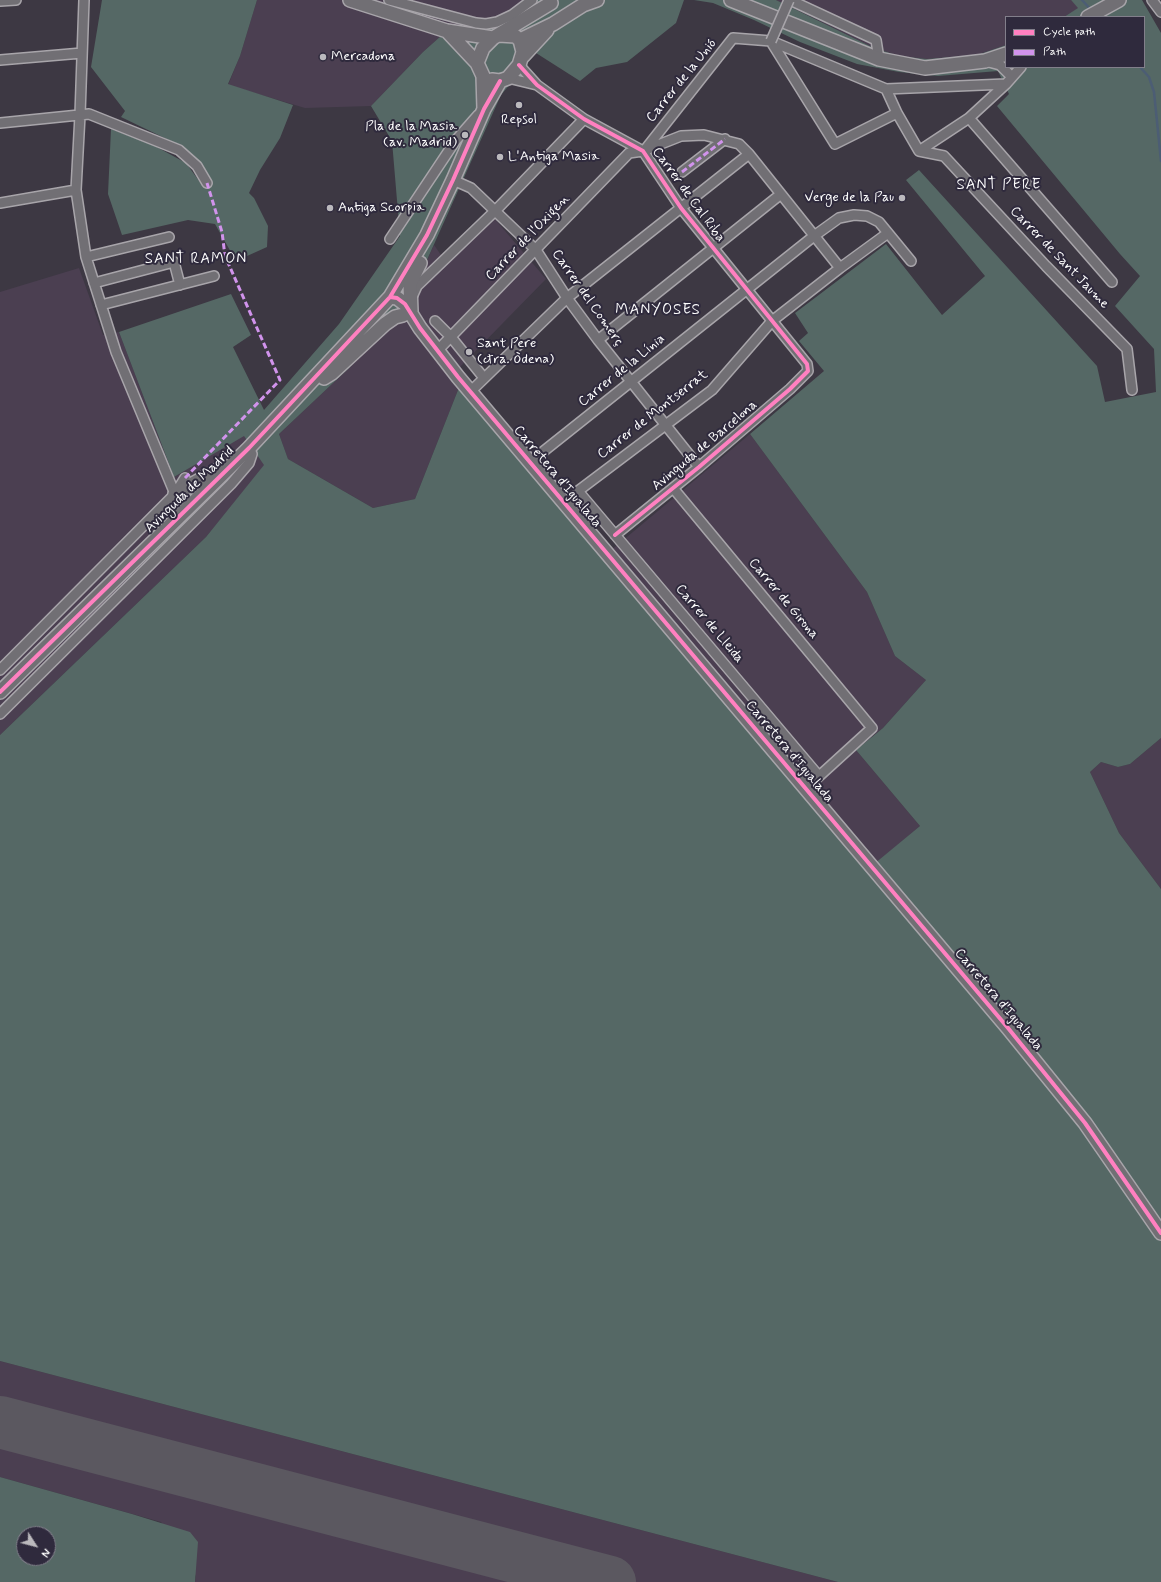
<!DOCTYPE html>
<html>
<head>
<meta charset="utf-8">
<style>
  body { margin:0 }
  #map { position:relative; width:1161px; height:1582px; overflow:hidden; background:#3d3843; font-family:Mynerve,sans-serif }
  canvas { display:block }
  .legend { position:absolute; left:1005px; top:16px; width:140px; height:52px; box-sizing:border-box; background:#2f2a3d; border:1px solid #827f8b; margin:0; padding:5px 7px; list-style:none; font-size:12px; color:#fff }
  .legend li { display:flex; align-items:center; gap:8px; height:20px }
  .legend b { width:20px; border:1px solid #827f8b }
  .north { position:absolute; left:16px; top:1526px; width:40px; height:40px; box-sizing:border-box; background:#2f2a3d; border:1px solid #827f8b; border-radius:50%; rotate:126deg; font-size:11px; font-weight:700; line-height:16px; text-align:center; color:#fff }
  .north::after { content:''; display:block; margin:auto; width:14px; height:18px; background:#bbb9bd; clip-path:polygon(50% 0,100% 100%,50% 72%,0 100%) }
</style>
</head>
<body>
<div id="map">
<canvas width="1161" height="1582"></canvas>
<ul class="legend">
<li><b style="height:5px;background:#ff80c0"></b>Cycle path</li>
<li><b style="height:5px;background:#d193ec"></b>Path</li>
</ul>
<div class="north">N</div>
</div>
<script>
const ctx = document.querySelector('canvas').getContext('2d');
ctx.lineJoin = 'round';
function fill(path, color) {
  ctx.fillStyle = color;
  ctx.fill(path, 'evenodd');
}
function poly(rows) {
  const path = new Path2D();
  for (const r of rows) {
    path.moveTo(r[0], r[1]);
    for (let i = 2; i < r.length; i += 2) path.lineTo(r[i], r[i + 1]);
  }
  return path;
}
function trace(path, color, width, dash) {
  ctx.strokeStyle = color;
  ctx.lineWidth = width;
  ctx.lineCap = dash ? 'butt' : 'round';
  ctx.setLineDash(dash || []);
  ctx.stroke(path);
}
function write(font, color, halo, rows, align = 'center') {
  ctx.font = font + ' Mynerve,sans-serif';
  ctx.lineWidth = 4;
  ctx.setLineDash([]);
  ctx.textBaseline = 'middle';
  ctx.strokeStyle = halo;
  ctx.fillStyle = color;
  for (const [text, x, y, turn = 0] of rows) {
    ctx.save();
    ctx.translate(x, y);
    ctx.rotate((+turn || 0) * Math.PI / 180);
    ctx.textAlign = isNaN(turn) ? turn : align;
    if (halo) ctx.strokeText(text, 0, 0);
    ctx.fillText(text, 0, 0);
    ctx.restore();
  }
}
fill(poly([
  [257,0,536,0,492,28,442,35,423,52,371,106,305,108,228,85,240,56],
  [776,0,1071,0,1079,8,1064,17,1006,17,1006,45,977,55,927,59,898,56,870,46],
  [494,218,546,279,458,369,460,385,415,499,373,508,288,459,279,434,349,368,418,280,434,245,446,262],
  [79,268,103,335,119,332,174,477,244,435,265,465,206,537,0,735,0,292],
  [750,434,867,592,895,656,926,680,883,728,856,750,920,826,868,870,603,557],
  [1161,738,1161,889,1119,833,1090,772,1101,762,1118,767,1130,764],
  [0,1361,838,1582,195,1582,196,1576,161,1522,0,1477]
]), '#4b3f51');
fill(poly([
  [102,0,257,0,240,56,228,84,293,105,280,138,260,170,249,193,254,198,268,226,267,247,236,261,215,224,188,220,122,235,108,194,111,129,153,145,186,163,202,185,212,183,199,163,177,144,121,117,125,111,91,67],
  [536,0,684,0,676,23,627,62,596,68,580,81,536,53,501,95,418,280,393,318,349,368,279,434,288,459,373,508,415,499,460,385,868,869,920,826,856,750,883,728,926,680,895,656,867,592,750,434,824,371,799,341,808,333,795,313,886,244,942,315,985,276,906,180,919,170,1097,366,1105,402,1156,392,1154,349,1115,306,1140,276,1120,254,997,106,1009,94,998,71,938,76,899,72,857,64,800,42,754,20,713,3,694,0,776,0,870,46,898,56,927,59,977,55,1006,45,1006,67,1144,67,1144,17,1064,17,1078,8,1071,0,1142,0,1161,33,1161,738,1130,764,1118,767,1101,762,1090,772,1119,833,1161,889,1161,1582,838,1582,0,1361,0,735,206,537,264,465,244,436,174,477,119,332,231,294,251,335,233,347,264,410,339,324,400,236,392,141,371,106,423,52,442,35,492,28],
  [0,1477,132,1514,190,1532,198,1542,195,1582,0,1582],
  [24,1534,48,1534,48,1558,24,1558]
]), '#556865');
trace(poly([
  [1082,0,1092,11],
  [1140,67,1149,77,1154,92,1161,161]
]), '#4c5d74', 2.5);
trace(poly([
  [0,1422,610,1582]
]), '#5b5860', 52);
const street = poly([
  [84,0,80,115,76,190,86,257,116,352,175,494],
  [389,0,476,23,486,24,497,22,512,15,532,0],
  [790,0,876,40,879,59],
  [1152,0,1161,12],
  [0,1,16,0],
  [772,43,835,144,897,113],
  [0,60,82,53],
  [985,61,1000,65,1012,77],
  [519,65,537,85,584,119,643,151,681,208,807,364,808,371,790,389,699,467,615,535],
  [508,78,537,85],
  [886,89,897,113,919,151],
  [969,118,1112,282],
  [0,123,89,114,179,150,197,166,207,183],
  [644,151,733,38,771,41,886,89,1006,84],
  [919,151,944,156,1046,266,1127,349,1132,390],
  [919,151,969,118,1006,84,1021,67],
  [682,172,725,139],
  [453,180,471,188,536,250,567,298,598,340,699,467],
  [0,203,76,190],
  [390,239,456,140,478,115],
  [86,257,169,237],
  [94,283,174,262,180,285],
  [412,297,417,286,496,210,584,119],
  [101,305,214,276],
  [435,321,451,337,484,378],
  [598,340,781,194],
  [437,351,629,153,643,151,681,136,704,135,739,144,749,154,840,268],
  [470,392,567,298,749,154],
  [530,462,814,236,839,218,854,215,867,216,879,222,911,261],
  [673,488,872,728,805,789],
  [0,670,175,494,185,478],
  [0,714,231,484,249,463,252,454,249,448],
  [818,775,578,491,712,390,772,321,840,268,888,233]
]);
const secondary = poly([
  [350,0,447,31,493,38],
  [731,0,879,59,925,68,985,61,1006,54],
  [1088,17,1119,0],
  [447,31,477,63],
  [520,40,553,24,583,5,597,0],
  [523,56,547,30],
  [492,80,500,81,508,78,519,65,523,52,520,40,515,36,499,35],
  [484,109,483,76,477,63,483,48,493,38,551,3],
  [390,297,397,298,405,304,420,328,458,377,1008,1028,1085,1123,1161,1233],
  [411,311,410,284,420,263],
  [324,378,332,373,385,324,395,317,403,315],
  [175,494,223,467],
  [0,692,249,448,390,297,427,235,453,180,484,109,500,81]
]);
trace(street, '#a8a5aa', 12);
trace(secondary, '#a8a5aa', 16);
trace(street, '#716f74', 9);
trace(secondary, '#716f74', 13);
const streetBridge = poly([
  [771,41,789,0]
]);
trace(streetBridge, '#a8a5aa', 12, []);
trace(streetBridge, '#716f74', 9);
trace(poly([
  [682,172,725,139],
  [185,478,280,380,225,256,222,232,207,183]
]), '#d193ec', 3, [6, 3]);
trace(poly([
  [519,65,537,85,584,119,643,151,681,208,807,364,808,371,790,389,699,467,615,535],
  [390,297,397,298,405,304,420,328,458,377,1008,1028,1085,1123,1161,1233],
  [0,692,249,448,390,297,427,235,453,180,484,109,500,81]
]), '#ff80c0', 4);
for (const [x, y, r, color] of [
  [323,57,4,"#bbb9bd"],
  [519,105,4,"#bbb9bd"],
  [465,135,4,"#bbb9bd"],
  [500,157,4,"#bbb9bd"],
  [902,198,4,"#bbb9bd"],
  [330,208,4,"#bbb9bd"],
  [469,352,4,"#bbb9bd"]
]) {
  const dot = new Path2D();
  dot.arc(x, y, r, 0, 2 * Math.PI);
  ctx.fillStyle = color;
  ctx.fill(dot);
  trace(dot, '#2f2a3d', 1.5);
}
write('14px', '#fff', '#2f2a3d', [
  ["Mercadona",331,57],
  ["Repsol",519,120,"center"],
  ["Pla de la Masia",457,127,"right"],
  ["(av. Madrid)",457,143,"right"],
  ["L'Antiga Masia",508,157],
  ["Verge de la Pau",894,198,"right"],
  ["Antiga Scorpia",338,208],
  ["Sant Pere",477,344],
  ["(ctra. Òdena)",477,360]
], 'left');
write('14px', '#fff', '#2f2a3d', [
  ["Carrer de la Unió",682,81,-51],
  ["Carrer de Cal Riba",688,195,54],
  ["Carrer de l'Oxigen",528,238,-46],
  ["Carrer de Sant Jaume",1059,258,46],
  ["Carrer del Comerç",587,298,55],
  ["Carrer de la Línia",622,371,-39],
  ["Carrer de Montserrat",653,415,-38],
  ["Avinguda de Barcelona",705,446,-40],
  ["Carretera d'Igualada",557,477,50],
  ["Avinguda de Madrid",190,490,-44],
  ["Carrer de Girona",783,599,50],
  ["Carrer de Lleida",709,624,50],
  ["Carretera d'Igualada",789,752,50],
  ["Carretera d'Igualada",998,1000,50]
]);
ctx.letterSpacing = '1px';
write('15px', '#fff', '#2f2a3d', [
  ["SANT PERE",999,186],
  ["SANT RAMON",196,260],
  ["MANYOSES",658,311]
]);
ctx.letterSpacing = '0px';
</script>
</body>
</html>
